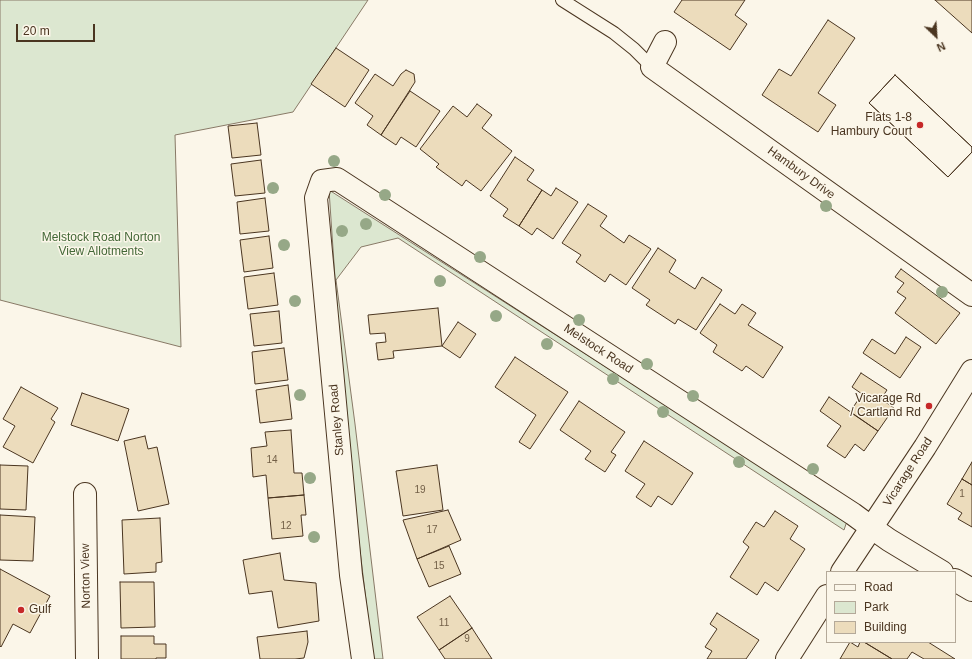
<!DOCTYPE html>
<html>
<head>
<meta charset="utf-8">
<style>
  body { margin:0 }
  #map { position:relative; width:972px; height:659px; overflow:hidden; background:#fbf6e9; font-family:Arial,sans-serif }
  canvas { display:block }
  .legend { position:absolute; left:826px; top:571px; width:130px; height:72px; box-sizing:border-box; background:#fbf6e9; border:1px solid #b4a999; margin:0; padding:5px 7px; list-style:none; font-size:12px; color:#4a3520 }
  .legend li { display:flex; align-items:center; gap:8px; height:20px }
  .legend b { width:20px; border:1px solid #b4a999 }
  .north { position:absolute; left:916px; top:16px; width:40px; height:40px; -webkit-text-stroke:3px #fbf6e9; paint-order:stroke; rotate:155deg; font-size:11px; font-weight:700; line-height:16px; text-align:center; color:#4a3520 }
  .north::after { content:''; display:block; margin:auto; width:14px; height:18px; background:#4a3520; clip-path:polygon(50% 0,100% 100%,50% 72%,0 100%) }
  .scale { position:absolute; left:16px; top:24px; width:79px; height:18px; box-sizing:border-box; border:2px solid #4a3520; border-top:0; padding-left:5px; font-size:12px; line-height:14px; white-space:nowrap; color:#4a3520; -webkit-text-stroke:3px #fbf6e9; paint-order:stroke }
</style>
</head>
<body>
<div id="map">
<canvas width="972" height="659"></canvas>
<ul class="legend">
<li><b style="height:5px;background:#fbf6e9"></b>Road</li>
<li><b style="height:11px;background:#dce7d0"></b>Park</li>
<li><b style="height:11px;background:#ecdcbc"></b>Building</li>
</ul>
<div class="north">N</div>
<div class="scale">20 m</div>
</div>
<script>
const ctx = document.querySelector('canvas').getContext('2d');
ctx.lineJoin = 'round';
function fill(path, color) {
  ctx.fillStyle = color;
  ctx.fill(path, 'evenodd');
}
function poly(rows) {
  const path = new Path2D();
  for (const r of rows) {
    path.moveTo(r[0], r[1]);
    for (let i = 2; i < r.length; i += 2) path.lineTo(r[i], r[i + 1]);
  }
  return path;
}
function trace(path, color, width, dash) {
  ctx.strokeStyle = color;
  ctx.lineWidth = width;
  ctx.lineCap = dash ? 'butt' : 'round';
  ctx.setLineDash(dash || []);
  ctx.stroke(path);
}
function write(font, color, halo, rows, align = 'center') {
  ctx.font = font + ' Arial,sans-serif';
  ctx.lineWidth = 3;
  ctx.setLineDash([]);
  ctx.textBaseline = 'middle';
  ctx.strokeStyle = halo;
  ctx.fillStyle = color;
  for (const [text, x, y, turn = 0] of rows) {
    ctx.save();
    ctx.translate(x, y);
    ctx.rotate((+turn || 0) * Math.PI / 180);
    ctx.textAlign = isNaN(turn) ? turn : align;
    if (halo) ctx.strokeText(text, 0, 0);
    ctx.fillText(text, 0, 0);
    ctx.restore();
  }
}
const green = poly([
  [0,0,368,0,293,112,175,135,181,347,0,300,0,0],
  [329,190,847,521,844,530,398,238,361,247,336,280,355,424,383,659,373,659,345,425,329,190]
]);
fill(green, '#dce7d0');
trace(green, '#887966', 1);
const building = poly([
  [682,0,745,0,735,15,747,24,730,50,674,12,682,0],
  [935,0,972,0,972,33,935,0],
  [828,20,855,38,818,93,836,105,818,132,762,95,779,69,791,76,828,20],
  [336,48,369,70,345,107,311,84,336,48],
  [406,70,414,74,415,82,381,135,367,125,373,116,355,103,375,74,393,86,401,74,406,70],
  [895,75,972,147,972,152,948,177,869,103,895,75],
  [895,75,972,147,972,152,948,177,869,103,895,75],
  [410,91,440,111,416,147,401,137,396,145,381,135,410,91],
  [477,104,492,115,482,128,512,151,481,191,466,180,462,186,436,167,439,164,420,149,453,106,467,117,477,104],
  [257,123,261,155,232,158,228,126,257,123],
  [515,157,534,170,527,180,542,190,519,226,503,216,508,209,490,196,515,157],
  [261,160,265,193,235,196,231,164,261,160],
  [556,188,578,202,553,239,537,228,532,235,519,226,542,190,551,196,556,188],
  [265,198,269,231,240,234,237,202,265,198],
  [588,204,607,216,600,226,624,243,629,235,651,249,626,285,610,274,605,282,576,262,581,255,562,243,588,204],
  [269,236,273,268,244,272,240,240,269,236],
  [658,248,676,260,669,272,695,289,702,277,722,290,696,330,678,319,675,324,646,305,650,300,632,288,658,248],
  [901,269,960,313,936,344,895,313,906,298,897,292,904,283,895,277,901,269],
  [274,273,278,305,248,309,244,277,274,273],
  [720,304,735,314,742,304,756,313,748,325,783,347,763,378,746,366,742,371,713,352,717,345,700,333,720,304],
  [438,308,442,346,393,351,394,358,378,360,376,343,386,342,385,333,370,334,368,315,438,308],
  [279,311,282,343,254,346,250,314,279,311],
  [458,322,476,334,460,358,442,346,458,322],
  [906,337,921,347,900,378,863,353,872,339,895,354,906,337],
  [284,348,288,380,255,384,252,352,284,348],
  [515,357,568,392,530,449,519,442,536,415,495,387,515,357],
  [861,373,887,390,881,399,894,408,878,431,850,412,862,394,852,387,861,373],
  [288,385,292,419,260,423,256,390,288,385],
  [21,387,58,408,51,419,55,422,33,463,3,447,15,426,3,419,21,387],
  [82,393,129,409,118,441,71,425,82,393],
  [829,397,878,431,864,451,855,444,845,458,827,446,841,426,820,411,829,397],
  [579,401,625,432,611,452,616,455,605,472,585,459,591,451,560,430,579,401],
  [291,430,294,473,302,473,304,495,268,498,266,475,253,477,251,448,267,446,265,432,291,430],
  [145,436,148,449,157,447,169,504,138,511,124,441,145,436],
  [644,441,693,473,672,505,658,496,651,507,636,497,645,484,625,471,644,441],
  [972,462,972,485,962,479,972,462],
  [0,465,28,466,26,510,0,509,0,465],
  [437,465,443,510,403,516,396,471,437,465],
  [962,479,972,485,972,527,958,519,962,513,947,504,962,479],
  [304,495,306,515,301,515,303,536,272,539,268,498,304,495],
  [448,510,461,540,417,559,403,520,448,510],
  [775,511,798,526,790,539,805,549,778,591,765,582,757,595,730,577,749,547,743,542,756,522,764,527,775,511],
  [0,515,35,517,33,561,0,560,0,515],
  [160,518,162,562,156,563,156,572,124,574,122,520,160,518],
  [449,546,461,574,429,587,417,559,449,546],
  [280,553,284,580,316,583,319,621,278,628,272,591,249,594,243,560,280,553],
  [0,569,50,596,30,633,13,624,1,647,0,646,0,569],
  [120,582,154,582,155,627,121,628,120,582],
  [450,596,472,628,439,650,417,617,450,596],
  [717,613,759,640,746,659,707,659,712,651,705,647,717,629,710,624,717,613],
  [472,628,492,659,445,659,439,650,472,628],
  [307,631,308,642,304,658,295,659,260,659,257,637,307,631],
  [121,636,154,636,154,644,166,644,166,658,156,658,156,659,121,659,121,636],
  [850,642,858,647,860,642,864,642,892,659,840,659,850,642],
  [864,642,928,642,955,659,924,659,912,652,907,659,892,659,864,642]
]);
fill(building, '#ecdcbc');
trace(building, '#4a3520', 1);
const service = poly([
  [562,0,614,33,634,49,652,67]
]);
const minor = poly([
  [665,42,652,67,972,295],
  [85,494,87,659],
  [363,659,351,575,316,198,322,181,337,179,853,514,872,528]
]);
const tertiary = poly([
  [872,528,889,540,942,572],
  [955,580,972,590]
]);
const primary = poly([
  [842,572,925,447,972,371],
  [787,659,827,596]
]);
trace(service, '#4a3520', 14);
trace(minor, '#4a3520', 24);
trace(tertiary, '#4a3520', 24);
trace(primary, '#4a3520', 24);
trace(service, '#fbf6e9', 12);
trace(minor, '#fbf6e9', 22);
trace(tertiary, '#fbf6e9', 22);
trace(primary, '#fbf6e9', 22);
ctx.fillStyle = '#96a887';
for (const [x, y] of [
  [334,161],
  [273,188],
  [385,195],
  [826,206],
  [366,224],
  [342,231],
  [284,245],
  [480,257],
  [440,281],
  [942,292],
  [295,301],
  [496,316],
  [579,320],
  [547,344],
  [647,364],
  [613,379],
  [300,395],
  [693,396],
  [663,412],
  [739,462],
  [813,469],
  [310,478],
  [314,537]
]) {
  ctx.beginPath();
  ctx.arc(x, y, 6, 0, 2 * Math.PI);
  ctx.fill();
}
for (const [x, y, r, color] of [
  [920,125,4,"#c62828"],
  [929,406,4,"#c62828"],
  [21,610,4,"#c62828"]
]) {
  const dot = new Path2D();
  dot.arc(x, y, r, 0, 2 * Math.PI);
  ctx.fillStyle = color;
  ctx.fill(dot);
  trace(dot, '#fbf6e9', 1.5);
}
write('10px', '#725f47', null, [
  ["14",272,460],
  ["19",420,490],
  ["1",962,494],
  ["12",286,526],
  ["17",432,530],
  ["15",439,566],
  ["11",444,623],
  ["9",467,639]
]);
write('12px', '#4a3520', '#fbf6e9', [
  ["Flats 1-8",912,118],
  ["Hambury Court",912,132],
  ["Vicarage Rd",921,399],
  ["/ Cartland Rd",921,413],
  ["Gulf",29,610,"left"]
], 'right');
write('12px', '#4a3520', '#fbf6e9', [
  ["Hambury Drive",801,173,36],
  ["Melstock Road",598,349,33],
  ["Stanley Road",337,420,-95],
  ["Vicarage Road",908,472,-57],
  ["Norton View",86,576,-91]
]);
write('12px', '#436837', '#fbf6e9', [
  ["Melstock Road Norton",101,238],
  ["View Allotments",101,252]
]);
</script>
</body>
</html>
